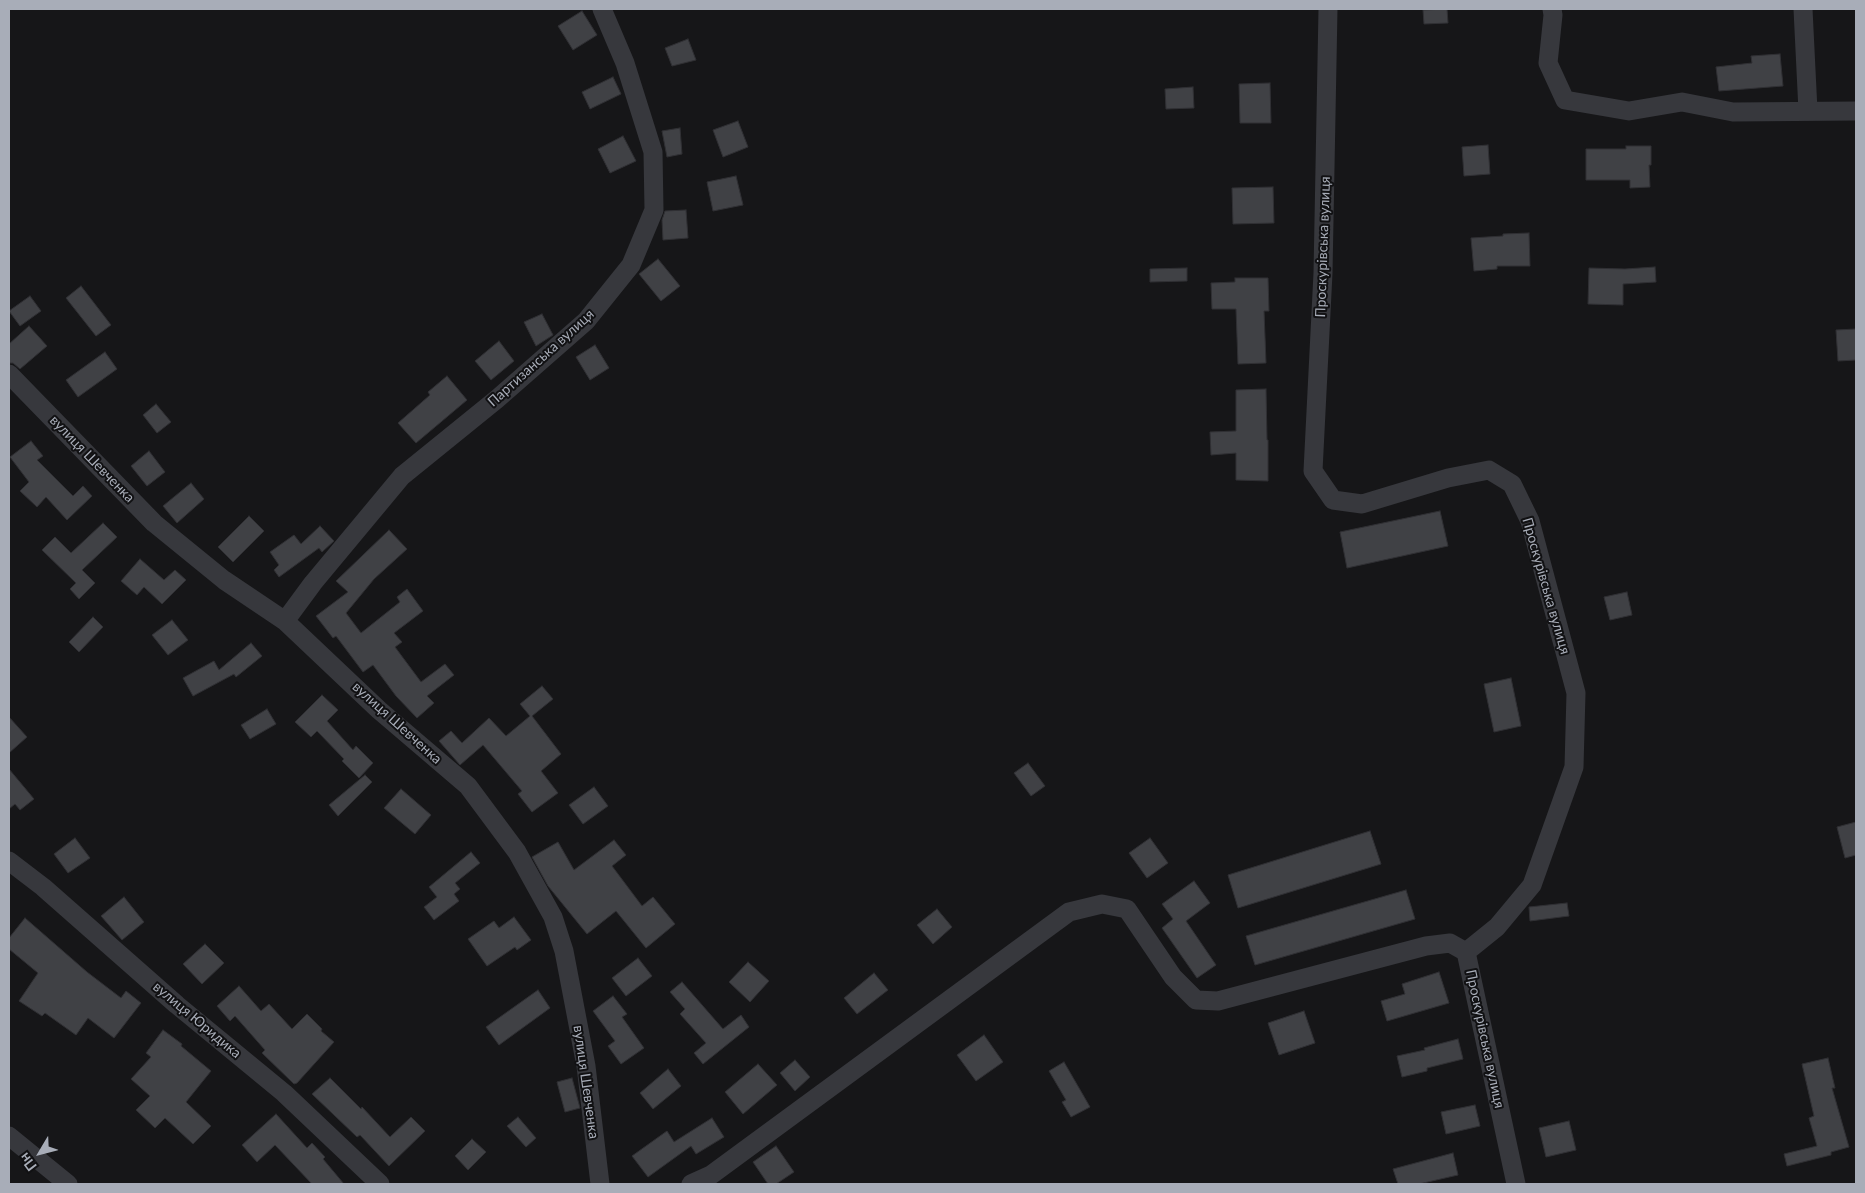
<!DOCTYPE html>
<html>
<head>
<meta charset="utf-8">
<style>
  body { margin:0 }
  #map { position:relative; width:1865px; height:1193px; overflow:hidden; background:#161618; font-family:Lato,sans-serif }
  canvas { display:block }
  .frame { position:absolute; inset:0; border:10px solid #a8adb8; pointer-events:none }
  .north { position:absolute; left:15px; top:1128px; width:50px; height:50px; -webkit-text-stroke:4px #111113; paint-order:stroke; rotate:233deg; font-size:14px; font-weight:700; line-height:20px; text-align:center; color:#a8adb8 }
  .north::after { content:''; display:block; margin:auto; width:18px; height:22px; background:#a8adb8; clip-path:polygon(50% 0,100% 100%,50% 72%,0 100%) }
</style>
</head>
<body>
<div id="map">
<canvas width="1865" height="1193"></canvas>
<div class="frame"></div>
<div class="north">Пн</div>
</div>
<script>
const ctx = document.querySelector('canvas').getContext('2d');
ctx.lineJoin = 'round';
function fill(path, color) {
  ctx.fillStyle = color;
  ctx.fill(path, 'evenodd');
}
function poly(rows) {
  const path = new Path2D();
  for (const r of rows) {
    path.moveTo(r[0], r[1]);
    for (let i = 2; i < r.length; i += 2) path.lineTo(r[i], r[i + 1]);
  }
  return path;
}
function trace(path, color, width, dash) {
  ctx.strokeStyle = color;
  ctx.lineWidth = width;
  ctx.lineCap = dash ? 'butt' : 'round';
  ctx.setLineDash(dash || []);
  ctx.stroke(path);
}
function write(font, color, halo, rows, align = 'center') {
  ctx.font = font + ' Lato,sans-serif';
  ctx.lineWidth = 4;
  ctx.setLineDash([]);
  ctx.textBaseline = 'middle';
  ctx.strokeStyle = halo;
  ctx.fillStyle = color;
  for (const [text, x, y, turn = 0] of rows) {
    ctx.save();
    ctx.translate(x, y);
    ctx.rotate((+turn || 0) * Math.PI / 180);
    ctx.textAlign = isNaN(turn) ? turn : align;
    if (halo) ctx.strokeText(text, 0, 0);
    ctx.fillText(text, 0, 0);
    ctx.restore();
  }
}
const building = poly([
  [1447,9,1448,23,1424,24,1423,10,1447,9],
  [582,11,597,35,573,50,558,26,582,11],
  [688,39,696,60,672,66,665,48,688,39],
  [1780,54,1783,86,1719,91,1716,67,1752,63,1751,56,1780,54],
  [613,77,621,94,590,109,582,92,613,77],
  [1270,83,1271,123,1240,123,1239,84,1270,83],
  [1193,87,1194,108,1166,109,1165,89,1193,87],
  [738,121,748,147,723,157,713,130,738,121],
  [680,128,682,154,667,157,662,131,680,128],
  [623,136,636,161,610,173,598,149,623,136],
  [1488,145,1490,174,1464,176,1462,147,1488,145],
  [1626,146,1651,146,1651,165,1649,165,1650,187,1630,188,1630,180,1586,180,1586,149,1626,149,1626,146],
  [736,176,743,205,713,211,707,182,736,176],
  [1273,187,1274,223,1233,224,1232,188,1273,187],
  [686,210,688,238,663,240,662,220,665,211,686,210],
  [1529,233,1530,266,1497,266,1497,269,1474,271,1471,238,1503,236,1503,234,1529,233],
  [658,259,680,286,661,301,639,274,658,259],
  [1655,267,1656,282,1623,284,1623,305,1588,304,1589,268,1625,269,1655,267],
  [1187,268,1187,281,1150,282,1150,269,1187,268],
  [1235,278,1268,278,1269,311,1264,311,1266,363,1238,364,1236,309,1212,309,1211,283,1235,282,1235,278],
  [81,286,111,325,96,336,66,298,81,286],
  [30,296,41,311,20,326,9,311,30,296],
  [542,314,553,335,536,346,524,322,542,314],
  [29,326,47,346,20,369,13,363,9,363,9,344,29,326],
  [1856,329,1856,360,1838,361,1836,330,1856,329],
  [499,341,514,361,491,380,475,361,499,341],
  [595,345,609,368,590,380,576,357,595,345],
  [105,352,117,369,78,397,66,380,105,352],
  [447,376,467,400,416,443,398,423,430,395,428,392,447,376],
  [1266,389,1267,440,1268,440,1268,481,1236,480,1236,453,1211,455,1210,432,1236,431,1236,390,1266,389],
  [156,404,171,422,157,433,143,415,156,404],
  [31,441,43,456,37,460,73,496,83,486,92,496,67,520,46,497,37,507,20,491,29,482,10,457,31,441],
  [149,451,165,472,147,486,131,466,149,451],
  [191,483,204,499,177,523,163,506,191,483],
  [1440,511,1448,546,1347,568,1340,532,1440,511],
  [249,516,264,531,233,562,218,547,249,516],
  [103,523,117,537,82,570,95,583,79,599,70,589,76,583,42,550,55,537,71,553,103,523],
  [320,526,334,541,322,552,319,548,279,577,274,570,279,565,270,552,294,535,301,544,320,526],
  [389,530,407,549,374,579,346,613,361,633,400,602,397,597,407,589,423,611,394,633,402,642,395,647,421,682,445,664,454,675,427,696,434,703,417,718,396,696,373,665,363,672,336,636,333,638,316,616,348,592,336,581,389,530],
  [140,559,164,580,175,570,186,580,162,604,144,587,137,595,121,581,140,559],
  [1627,592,1632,615,1610,620,1604,597,1627,592],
  [93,617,103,627,79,652,69,642,93,617],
  [172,620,188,640,168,655,152,635,172,620],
  [251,643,262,656,236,677,234,674,193,696,183,678,214,661,219,670,251,643],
  [1511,678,1521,726,1494,732,1484,684,1511,678],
  [542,686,553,699,532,716,561,754,541,771,558,793,532,812,518,794,522,791,483,745,460,765,439,741,451,731,462,743,489,718,506,736,530,716,520,704,542,686],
  [322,695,338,710,327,721,353,750,356,746,373,763,359,778,342,761,344,759,317,731,311,737,295,722,322,695],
  [267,709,276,724,250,739,241,725,267,709],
  [9,717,27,737,9,753,9,717],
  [1028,763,1045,786,1031,796,1014,773,1028,763],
  [9,769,34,799,20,810,15,804,9,809,9,769],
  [365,775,372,782,338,816,329,805,365,775],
  [594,787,608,806,583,824,569,805,594,787],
  [401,789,431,815,415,834,384,808,401,789],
  [1856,822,1856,855,1845,858,1837,827,1856,822],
  [1370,831,1381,864,1238,908,1228,875,1370,831],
  [75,838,90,858,68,873,54,854,75,838],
  [1150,838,1168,863,1147,878,1129,853,1150,838],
  [614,840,626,855,612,866,642,906,653,897,675,924,646,948,616,911,587,934,548,886,532,857,558,842,574,870,614,840],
  [471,852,480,863,455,883,460,889,454,894,459,901,434,920,424,907,437,897,429,887,471,852],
  [1194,881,1210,903,1186,921,1216,965,1197,978,1162,928,1173,919,1162,904,1194,881],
  [1406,890,1415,919,1255,965,1246,936,1406,890],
  [124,897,144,922,122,940,101,916,124,897],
  [1567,903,1569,916,1530,921,1529,907,1567,903],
  [937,909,952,927,933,944,917,925,937,909],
  [514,917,531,940,517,950,515,947,487,966,468,939,494,921,499,928,514,917],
  [25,918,87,972,121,998,126,991,141,1003,114,1038,88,1018,76,1035,45,1013,42,1016,19,1001,38,973,9,949,9,938,25,918],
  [205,944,224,963,202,984,183,964,205,944],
  [638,958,652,976,626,996,612,978,638,958],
  [748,962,769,981,750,1002,729,982,748,962],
  [1439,972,1449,1003,1387,1021,1381,1001,1405,994,1402,984,1439,972],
  [874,973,888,990,857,1014,844,998,874,973],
  [682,982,723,1029,741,1015,749,1027,703,1064,694,1053,706,1043,680,1014,685,1009,670,992,682,982],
  [239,986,261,1011,269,1004,292,1029,307,1014,322,1029,321,1031,334,1042,297,1083,294,1084,262,1053,265,1050,235,1016,230,1021,217,1006,239,986],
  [538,990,550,1008,499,1045,486,1027,538,990],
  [613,996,627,1014,622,1017,644,1048,621,1064,608,1046,615,1041,593,1011,613,996],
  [1304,1011,1315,1043,1279,1055,1268,1023,1304,1011],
  [163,1030,182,1044,181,1046,211,1071,186,1102,211,1126,193,1144,165,1118,155,1128,136,1110,150,1096,131,1079,151,1057,146,1053,163,1030],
  [984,1035,1003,1062,976,1081,957,1055,984,1035],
  [1458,1039,1463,1059,1427,1068,1427,1071,1402,1077,1397,1056,1425,1050,1424,1048,1458,1039],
  [1828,1058,1835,1088,1832,1088,1849,1147,1831,1152,1831,1155,1787,1166,1784,1154,1817,1146,1809,1118,1814,1116,1802,1064,1828,1058],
  [795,1060,810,1077,795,1091,780,1073,795,1060],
  [1064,1062,1090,1107,1071,1117,1062,1102,1066,1100,1049,1071,1064,1062],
  [758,1064,777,1085,743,1114,725,1092,758,1064],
  [668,1069,681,1086,653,1109,640,1093,668,1069],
  [330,1078,361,1109,362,1107,390,1137,411,1117,425,1131,389,1166,360,1135,357,1137,312,1094,330,1078],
  [572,1078,580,1108,565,1112,557,1082,572,1078],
  [1475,1105,1480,1126,1446,1134,1441,1112,1475,1105],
  [276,1114,307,1148,312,1143,325,1157,323,1159,344,1184,312,1184,275,1145,257,1162,242,1145,276,1114],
  [518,1117,536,1138,526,1147,507,1126,518,1117],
  [712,1118,724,1137,696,1154,691,1146,648,1177,632,1156,667,1131,674,1142,712,1118],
  [1569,1121,1576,1150,1546,1157,1539,1128,1569,1121],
  [472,1139,486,1152,468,1170,455,1156,472,1139],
  [776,1146,794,1172,776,1184,768,1184,753,1162,776,1146],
  [1453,1153,1458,1175,1419,1184,1398,1184,1393,1169,1453,1153]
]);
fill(building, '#404145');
trace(building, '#303034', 1);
trace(poly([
  [1328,9,1323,273,1313,471,1333,500,1362,504,1448,478,1489,470,1512,484,1530,521,1576,693,1574,767,1532,885,1497,927,1466,952,1516,1184],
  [1552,9,1553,15,1548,63,1565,100,1629,111,1682,102,1733,112,1856,111],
  [1803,9,1808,111],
  [9,374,154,523,224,580,285,621,379,710,468,786,517,852,553,917,564,951,586,1066,600,1184],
  [285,621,313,583,402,476,497,399,586,321,631,265,654,210,653,152,625,63,602,9],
  [9,861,43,887,177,1005,284,1093,380,1184],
  [9,1136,68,1184],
  [691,1184,711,1175,1069,912,1102,904,1127,909,1173,977,1196,1000,1218,1001,1426,946,1450,943,1466,952]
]), '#37383d', 19);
write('14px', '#a8adb8', '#111113', [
  ["Проскурівська вулиця",1323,247,-88],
  ["Партизанська вулиця",541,358,-42],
  ["вулиця Шевченка",92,459,46],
  ["Проскурівська вулиця",1546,586,74],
  ["вулиця Шевченка",397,723,42],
  ["вулиця Юридика",197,1020,40],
  ["Проскурівська вулиця",1485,1039,78],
  ["вулиця Шевченка",586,1082,82]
]);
</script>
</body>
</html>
